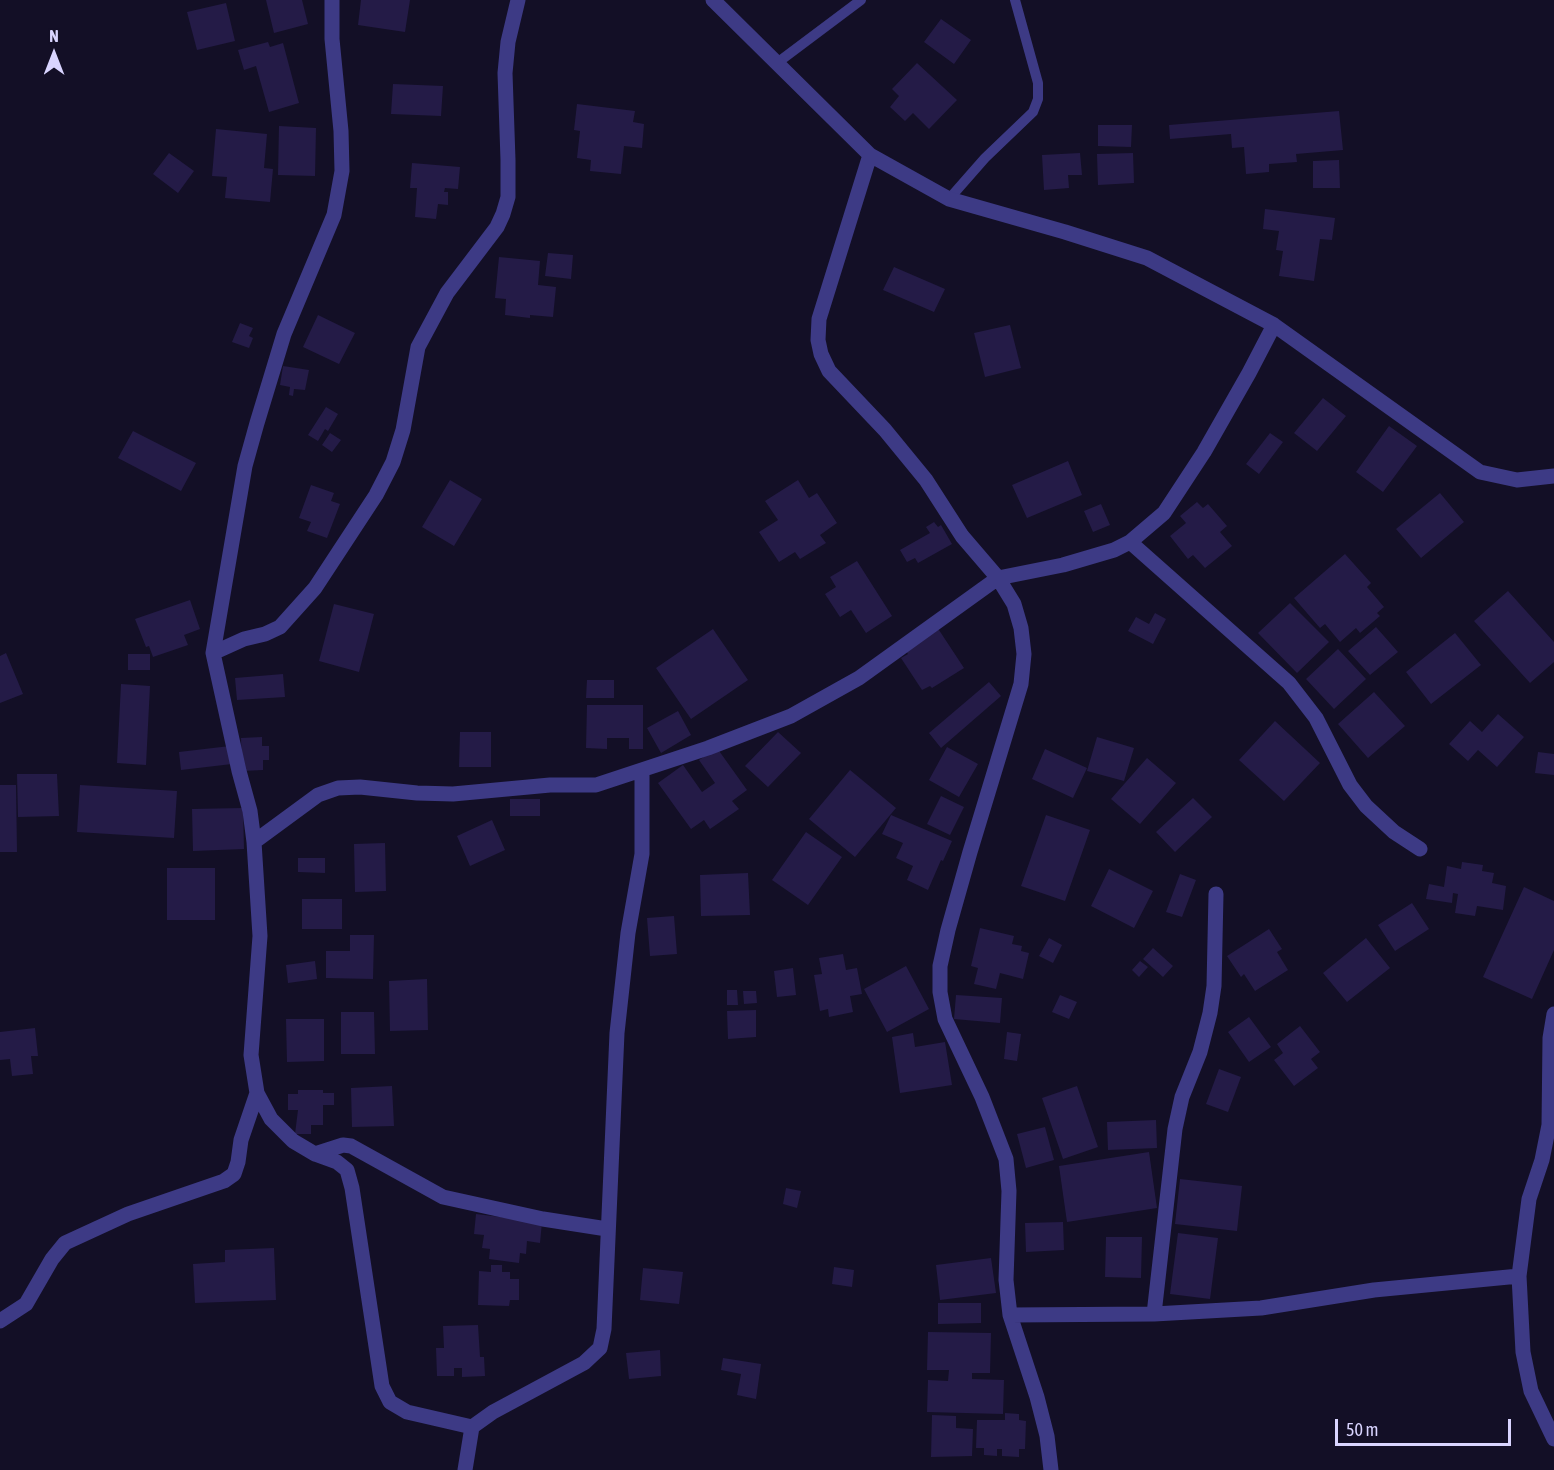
<!DOCTYPE html>
<html>
<head>
<meta charset="utf-8">
<style>
  body { margin:0 }
  #map { position:relative; width:1554px; height:1470px; overflow:hidden; background:#130f26; font-family:"Asap Condensed",sans-serif }
  canvas { display:block }
  .north { position:absolute; left:24px; top:24px; width:60px; height:60px; -webkit-text-stroke:4px #130f26; paint-order:stroke; rotate:0deg; font-size:16px; font-weight:700; line-height:24px; text-align:center; color:#d9d4ff }
  .north::after { content:''; display:block; margin:auto; width:21px; height:27px; background:#d9d4ff; clip-path:polygon(50% 0,100% 100%,50% 72%,0 100%) }
  .scale { position:absolute; left:1335px; top:1419px; width:176px; height:27px; box-sizing:border-box; border:3px solid #d9d4ff; border-top:0; padding-left:8px; font-size:18px; line-height:21px; white-space:nowrap; color:#d9d4ff; -webkit-text-stroke:4px #130f26; paint-order:stroke }
</style>
</head>
<body>
<div id="map">
<canvas width="1554" height="1470"></canvas>
<div class="north">N</div>
<div class="scale">50 m</div>
</div>
<script>
const ctx = document.querySelector('canvas').getContext('2d');
ctx.lineJoin = 'round';
function fill(path, color) {
  ctx.fillStyle = color;
  ctx.fill(path, 'evenodd');
}
function poly(rows) {
  const path = new Path2D();
  for (const r of rows) {
    path.moveTo(r[0], r[1]);
    for (let i = 2; i < r.length; i += 2) path.lineTo(r[i], r[i + 1]);
  }
  return path;
}
function trace(path, color, width, dash) {
  ctx.strokeStyle = color;
  ctx.lineWidth = width;
  ctx.lineCap = dash ? 'butt' : 'round';
  ctx.setLineDash(dash || []);
  ctx.stroke(path);
}
fill(poly([
  [266,0,302,0,308,24,274,33],
  [361,0,410,0,405,32,358,25],
  [226,3,235,41,197,50,187,12],
  [941,19,971,40,954,64,924,42],
  [268,42,270,47,283,43,299,103,269,112,256,66,244,70,238,50],
  [917,63,957,100,929,129,913,113,905,121,890,107,899,96,892,89],
  [393,84,443,86,441,116,391,114],
  [577,104,635,111,633,122,644,124,642,148,624,146,621,174,590,171,591,160,577,158,580,131,574,130],
  [1339,111,1343,150,1296,154,1297,162,1269,164,1269,172,1246,174,1244,147,1232,148,1231,134,1170,139,1169,125],
  [1098,125,1132,125,1131,147,1098,146],
  [279,126,316,128,315,176,278,175],
  [216,129,267,134,264,168,273,169,270,202,225,198,227,177,212,176],
  [169,153,194,171,178,193,153,174],
  [1080,153,1082,175,1068,175,1069,188,1044,190,1042,155],
  [1133,153,1134,183,1098,185,1097,154],
  [1339,160,1340,188,1313,188,1313,161],
  [412,163,460,167,458,189,445,188,444,192,448,192,448,205,438,204,436,219,415,217,417,188,410,188],
  [1265,209,1335,218,1332,240,1320,239,1314,281,1279,276,1283,251,1276,250,1279,231,1263,229],
  [548,253,573,255,571,279,545,276],
  [499,257,540,261,538,285,556,287,553,317,530,315,530,318,505,315,506,299,495,298],
  [894,267,945,289,934,312,883,290],
  [318,315,355,333,339,364,303,347],
  [240,323,253,328,249,336,253,338,249,348,232,342],
  [1010,325,1021,368,985,377,974,333],
  [283,366,309,370,305,390,294,389,293,396,289,395,290,387,280,385],
  [1323,398,1346,416,1317,451,1294,433],
  [326,407,338,414,328,431,325,429,318,441,308,435],
  [1389,426,1417,446,1383,492,1356,472],
  [133,431,196,463,181,491,118,458],
  [330,433,341,440,332,452,322,445],
  [1270,433,1283,442,1259,474,1246,464],
  [1068,461,1082,495,1027,518,1012,485],
  [450,480,482,499,454,546,422,527],
  [798,480,809,498,817,493,837,523,820,535,826,543,800,559,795,552,779,562,759,532,778,520,765,501],
  [311,485,334,493,331,501,340,504,327,538,307,531,311,522,299,518],
  [1440,493,1464,522,1421,558,1396,529],
  [1197,502,1203,508,1208,504,1227,526,1220,532,1232,546,1205,568,1193,555,1188,559,1170,536,1186,523,1180,516],
  [1101,504,1110,525,1093,532,1084,511],
  [934,522,938,527,941,525,952,544,918,563,915,558,907,562,900,550,930,533,926,527],
  [1345,554,1371,583,1367,587,1384,607,1377,613,1380,616,1360,633,1356,628,1340,642,1325,624,1320,628,1294,598],
  [857,561,892,616,866,633,851,610,840,617,825,594,836,587,830,577],
  [1508,591,1554,642,1554,662,1530,683,1474,621],
  [190,600,200,629,184,635,188,645,153,657,149,646,146,647,135,619],
  [1290,603,1329,642,1297,673,1258,633],
  [334,604,374,614,359,672,319,661],
  [1155,613,1166,619,1153,644,1128,631,1136,617,1149,624],
  [937,627,964,668,932,688,930,686,922,690,901,658,908,654,904,648],
  [1376,627,1398,652,1370,675,1348,651],
  [713,629,748,680,691,719,656,668],
  [1455,633,1481,665,1431,704,1406,672],
  [1338,649,1366,679,1334,709,1306,679],
  [6,653,23,694,0,703,0,656],
  [128,654,150,654,150,670,128,670],
  [283,674,285,697,237,700,235,678],
  [587,680,614,680,614,698,586,698],
  [989,682,1001,696,941,748,929,733],
  [121,684,150,686,146,765,117,763],
  [1374,692,1405,726,1368,758,1338,724],
  [587,705,643,705,643,749,629,749,629,738,607,738,607,749,586,748],
  [678,711,691,735,661,753,647,728],
  [1498,714,1524,737,1497,767,1478,750,1468,761,1449,744,1470,721,1482,732],
  [1275,721,1320,763,1284,801,1239,760],
  [460,732,491,732,491,767,459,767],
  [778,732,801,753,768,787,745,766],
  [262,737,262,746,269,746,269,760,263,760,263,770,242,771,241,738],
  [1097,737,1134,748,1124,781,1087,771],
  [230,746,232,764,181,770,179,752],
  [947,747,978,764,959,797,929,780],
  [717,748,747,790,732,801,739,809,710,829,704,820,691,829,658,783,683,765,702,792,715,783,699,760],
  [1045,749,1087,768,1073,798,1032,779],
  [1538,752,1554,754,1554,775,1535,773],
  [1147,758,1176,783,1140,824,1111,799],
  [850,770,896,808,855,857,809,819],
  [17,774,57,774,59,816,18,817],
  [0,785,16,785,17,852,0,852],
  [80,785,177,791,174,838,77,832],
  [941,796,964,807,950,835,927,824],
  [1193,798,1212,817,1175,852,1156,832],
  [510,799,540,799,540,816,510,816],
  [243,808,244,849,193,851,192,809],
  [891,815,952,841,943,861,941,860,928,890,907,880,913,866,896,858,903,843,882,834],
  [1046,815,1090,830,1065,901,1021,886],
  [492,820,505,850,470,866,457,836],
  [806,832,842,857,808,905,772,880],
  [385,843,386,891,355,892,354,844],
  [298,858,325,858,325,873,298,872],
  [1462,862,1483,865,1482,871,1494,873,1492,883,1506,886,1503,910,1477,906,1475,916,1455,913,1458,894,1453,893,1452,903,1426,899,1429,884,1444,887,1447,866,1461,869],
  [167,868,215,868,215,920,167,920],
  [1109,869,1153,891,1134,928,1091,906],
  [748,873,750,915,701,916,700,875],
  [1180,874,1196,880,1182,917,1166,912],
  [1524,887,1554,901,1554,950,1532,999,1483,977],
  [302,899,342,899,342,929,302,929],
  [1412,903,1429,929,1395,951,1378,925],
  [674,916,677,954,650,956,647,918],
  [980,928,1014,936,1012,944,1022,946,1021,951,1029,953,1023,979,1000,973,996,989,974,984,978,968,971,966],
  [1269,929,1282,949,1277,952,1288,970,1255,991,1244,974,1241,977,1227,956],
  [350,935,374,935,373,979,326,978,326,951,350,951],
  [1049,938,1062,945,1053,963,1039,956],
  [1366,938,1390,968,1347,1002,1323,973],
  [1153,948,1173,966,1163,977,1143,959],
  [843,954,846,970,857,968,862,994,850,996,853,1012,829,1017,828,1009,820,1011,814,975,822,974,819,958],
  [315,961,317,979,288,983,286,965],
  [1140,961,1148,967,1139,977,1132,970],
  [906,966,929,1009,887,1032,864,989],
  [793,968,796,995,777,997,774,971],
  [427,979,428,1030,390,1031,389,981],
  [727,990,737,990,738,1005,727,1005],
  [743,991,756,991,757,1003,744,1004],
  [956,995,1002,998,1000,1023,954,1019],
  [1060,995,1077,1002,1069,1019,1052,1012],
  [756,1010,756,1037,728,1039,727,1011],
  [341,1012,374,1012,375,1054,341,1054],
  [1249,1017,1271,1047,1249,1062,1228,1032],
  [286,1019,324,1019,324,1061,287,1062],
  [1300,1026,1320,1052,1311,1059,1318,1068,1294,1086,1274,1060,1283,1053,1277,1044],
  [35,1028,38,1056,31,1056,33,1074,12,1076,10,1059,0,1060,0,1032],
  [1007,1032,1021,1034,1017,1061,1004,1059],
  [913,1033,915,1047,945,1042,952,1085,900,1093,892,1037],
  [1219,1069,1241,1077,1228,1112,1206,1104],
  [392,1086,394,1126,352,1127,351,1088],
  [1077,1086,1098,1147,1063,1159,1042,1098],
  [298,1090,323,1090,323,1093,334,1093,334,1105,323,1105,323,1125,311,1125,311,1134,295,1134,298,1110,288,1110,288,1094,298,1094],
  [1156,1120,1157,1148,1108,1150,1107,1122],
  [1045,1127,1054,1160,1026,1168,1017,1134],
  [1149,1152,1157,1208,1067,1222,1059,1166],
  [1180,1179,1242,1186,1237,1231,1175,1224],
  [786,1188,801,1191,797,1208,783,1204],
  [476,1214,542,1222,540,1243,527,1241,526,1254,520,1253,519,1263,489,1259,490,1249,482,1248,484,1235,474,1234],
  [1063,1222,1064,1250,1026,1252,1025,1223],
  [1178,1233,1218,1238,1210,1299,1170,1294],
  [1106,1237,1142,1237,1141,1278,1105,1277],
  [274,1248,276,1300,195,1303,193,1264,225,1262,225,1250],
  [991,1258,996,1293,940,1300,936,1265],
  [491,1265,502,1265,502,1272,510,1272,510,1279,519,1279,519,1300,510,1300,509,1306,478,1305,479,1271,491,1272],
  [834,1267,854,1270,852,1287,832,1284],
  [643,1268,683,1272,679,1304,640,1300],
  [938,1303,981,1303,981,1323,938,1324],
  [478,1325,480,1357,484,1357,485,1376,462,1377,462,1368,454,1368,454,1376,437,1376,436,1348,444,1348,443,1326],
  [928,1332,991,1333,990,1373,972,1373,972,1379,1004,1380,1003,1414,927,1412,928,1380,948,1381,949,1370,927,1370],
  [660,1350,661,1376,629,1379,626,1353],
  [723,1358,761,1364,756,1399,737,1395,741,1374,721,1370],
  [1005,1413,1019,1414,1019,1420,1026,1421,1025,1449,1019,1449,1019,1457,1002,1456,1002,1449,997,1449,997,1456,984,1455,984,1448,976,1448,977,1420,1005,1420],
  [932,1415,956,1416,956,1428,973,1429,972,1456,931,1457]
]), '#241b47');
trace(poly([
  [777,63,861,0],
  [949,199,985,158,1033,112,1038,99,1038,83,1015,0]
]), '#3d3a85', 10);
trace(poly([
  [332,0,332,39,341,131,342,171,334,215,284,334,257,423,245,466,213,653,239,771,250,811,254,842,260,936,251,1055,257,1093,271,1119,293,1141,315,1154,337,1162,347,1170,352,1188,382,1386,390,1402,407,1412,472,1427],
  [713,0,870,155,949,199,1065,232,1147,258,1274,325,1480,472,1517,480,1554,476],
  [870,155,819,319,818,340,821,354,829,371,885,430,926,480,962,536,998,578,1014,604,1021,628,1024,654,1021,684,970,852,948,930,940,966,940,992,945,1019,982,1097,1006,1159,1009,1191,1006,1280,1010,1315,1037,1397,1047,1436,1051,1470],
  [1130,542,1289,683,1316,718,1350,785,1366,806,1394,832,1420,849],
  [213,653,244,639,265,634,280,627,315,588,376,495,393,462,403,430,418,347,447,293,497,227,503,214,508,197,508,160,505,73,508,42,518,0],
  [254,842,318,795,338,788,360,787,417,793,453,794,550,785,596,785,708,748,791,716,859,678,998,578,1063,565,1114,550,1130,542,1164,513,1204,452,1249,373,1274,325],
  [1554,1014,1550,1038,1549,1125,1542,1160,1529,1199,1519,1276,1523,1352,1531,1391,1554,1439],
  [315,1154,343,1145,351,1146,443,1197,543,1219,607,1229],
  [1154,1314,1175,1129,1182,1097,1200,1052,1210,1013,1214,986,1216,894],
  [1010,1315,1154,1314,1261,1308,1374,1290,1519,1276],
  [0,1321,26,1304,52,1259,65,1243,128,1214,224,1181,234,1174,238,1162,241,1140,257,1093],
  [465,1470,472,1427,493,1412,584,1363,600,1348,604,1329,617,1033,628,933,642,854,642,771]
]), '#3d3a85', 15);
</script>
</body>
</html>
